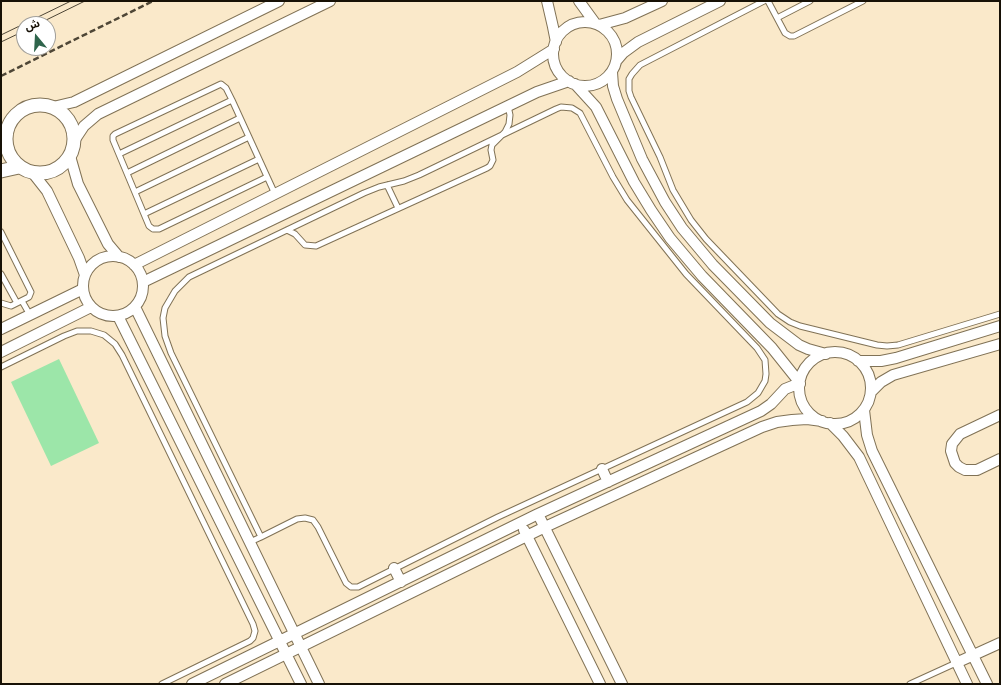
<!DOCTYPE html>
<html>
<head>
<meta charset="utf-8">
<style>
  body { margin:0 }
  #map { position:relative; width:1001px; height:685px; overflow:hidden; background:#fae9ca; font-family:Roboto,"Noto Sans Arabic",sans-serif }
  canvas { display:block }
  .frame { position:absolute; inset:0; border:2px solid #171106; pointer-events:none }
  .north { position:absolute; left:16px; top:16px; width:40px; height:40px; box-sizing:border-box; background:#fff; border:1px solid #a2a09b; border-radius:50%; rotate:342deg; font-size:11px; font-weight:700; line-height:16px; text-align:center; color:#171106 }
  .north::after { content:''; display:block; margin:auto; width:14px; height:18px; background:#2f654c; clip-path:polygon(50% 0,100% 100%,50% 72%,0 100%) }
</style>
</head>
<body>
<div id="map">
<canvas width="1001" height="685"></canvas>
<div class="frame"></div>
<div class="north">ش</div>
</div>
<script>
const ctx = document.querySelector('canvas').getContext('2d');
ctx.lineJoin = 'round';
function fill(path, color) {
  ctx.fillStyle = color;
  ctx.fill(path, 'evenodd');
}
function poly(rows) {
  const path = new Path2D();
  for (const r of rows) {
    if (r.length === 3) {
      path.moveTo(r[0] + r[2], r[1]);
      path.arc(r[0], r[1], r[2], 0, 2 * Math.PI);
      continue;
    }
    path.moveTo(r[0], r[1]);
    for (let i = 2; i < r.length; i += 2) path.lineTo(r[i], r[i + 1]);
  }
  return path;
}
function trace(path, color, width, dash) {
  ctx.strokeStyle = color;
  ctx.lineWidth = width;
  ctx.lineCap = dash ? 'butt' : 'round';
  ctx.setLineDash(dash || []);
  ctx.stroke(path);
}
fill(poly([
  [59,359,99,443,51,466,11,382]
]), '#9ce6a9');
const service = poly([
  [764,1,640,65,632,74,629,79,629,91,631,97,660,157,673,190,691,220,706,239,778,314,790,322,800,326,877,345,887,346,898,345,1000,314],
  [768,1,785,33,790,36,794,36,863,1],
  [777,18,810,1],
  [119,154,232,100],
  [127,173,240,118],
  [267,177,159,229,153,229,149,226,113,140,113,136,115,134,221,84,226,88,232,100,275,194],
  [387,185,398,208],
  [135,192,249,137],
  [144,214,259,159],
  [287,230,295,234,305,245,316,246,487,168,490,166,493,160,491,150,492,145,505,132,509,124,510,115,508,106],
  [1,232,31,292,29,297,11,306,1,303],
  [1,274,17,303],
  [22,301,30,315],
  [1,367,64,336,77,331,91,331,104,335,115,344,122,355,253,624,255,631,253,638,250,641,162,684],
  [250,542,261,537,171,353,165,336,163,318,165,308,175,291,189,277,364,193,379,187,404,181,419,175,556,109,561,107,572,108,580,113,613,177,627,200,686,274,757,348,765,360,766,374,765,381,758,393,747,402,498,517,358,587,351,587,346,583,318,527,313,520,305,518,297,519,261,537],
  [910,684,956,663]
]);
const minor = poly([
  [547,1,553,27,556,42],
  [579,1,595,23],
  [585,54,32],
  [599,25,625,18,662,1],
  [617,60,623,53,638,42,720,1],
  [612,72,613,86,617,99,642,159,665,202,682,228,713,265,770,323,799,345,808,349,826,354],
  [575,84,596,107,634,182,651,210,670,238,702,276,772,348,800,383],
  [53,107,74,102,279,1],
  [74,141,84,126,98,114,330,1],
  [70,156,78,184,108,244,119,257],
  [32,172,47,191,79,258,85,275],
  [113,286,30],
  [134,265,517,72,554,49],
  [143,282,537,92,569,81],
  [135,307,319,684],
  [118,316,301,684],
  [1,329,83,289],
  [1,352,91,307],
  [835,388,36],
  [858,361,881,361,896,358,1000,326],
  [871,392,881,382,893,375,1000,344],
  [864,410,867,435,872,451,987,684],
  [1000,415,960,434,952,444,951,451,955,463,959,467,965,470,977,470,1000,459],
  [830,423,843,436,859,457,967,684],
  [602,469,608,482],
  [538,514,622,684],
  [524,530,600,684],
  [394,568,401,582],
  [956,663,1000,643],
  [192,684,538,514,761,411,771,404,785,389,795,385,800,384],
  [225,684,545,527,762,427,777,422,792,420,807,419,822,421]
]);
const tertiary = poly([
  [40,139,34],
  [1,171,19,167]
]);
trace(service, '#807256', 7);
trace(minor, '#807256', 12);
trace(tertiary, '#807256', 15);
trace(service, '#fff', 5);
trace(minor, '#fff', 10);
trace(tertiary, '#fff', 13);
trace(poly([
  [38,24,85,1],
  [1,35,71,1],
  [1,42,24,31]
]), '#4e4636', 1);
trace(poly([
  [1,76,153,1]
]), '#4e4636', 2.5, [6, 3]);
</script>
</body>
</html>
